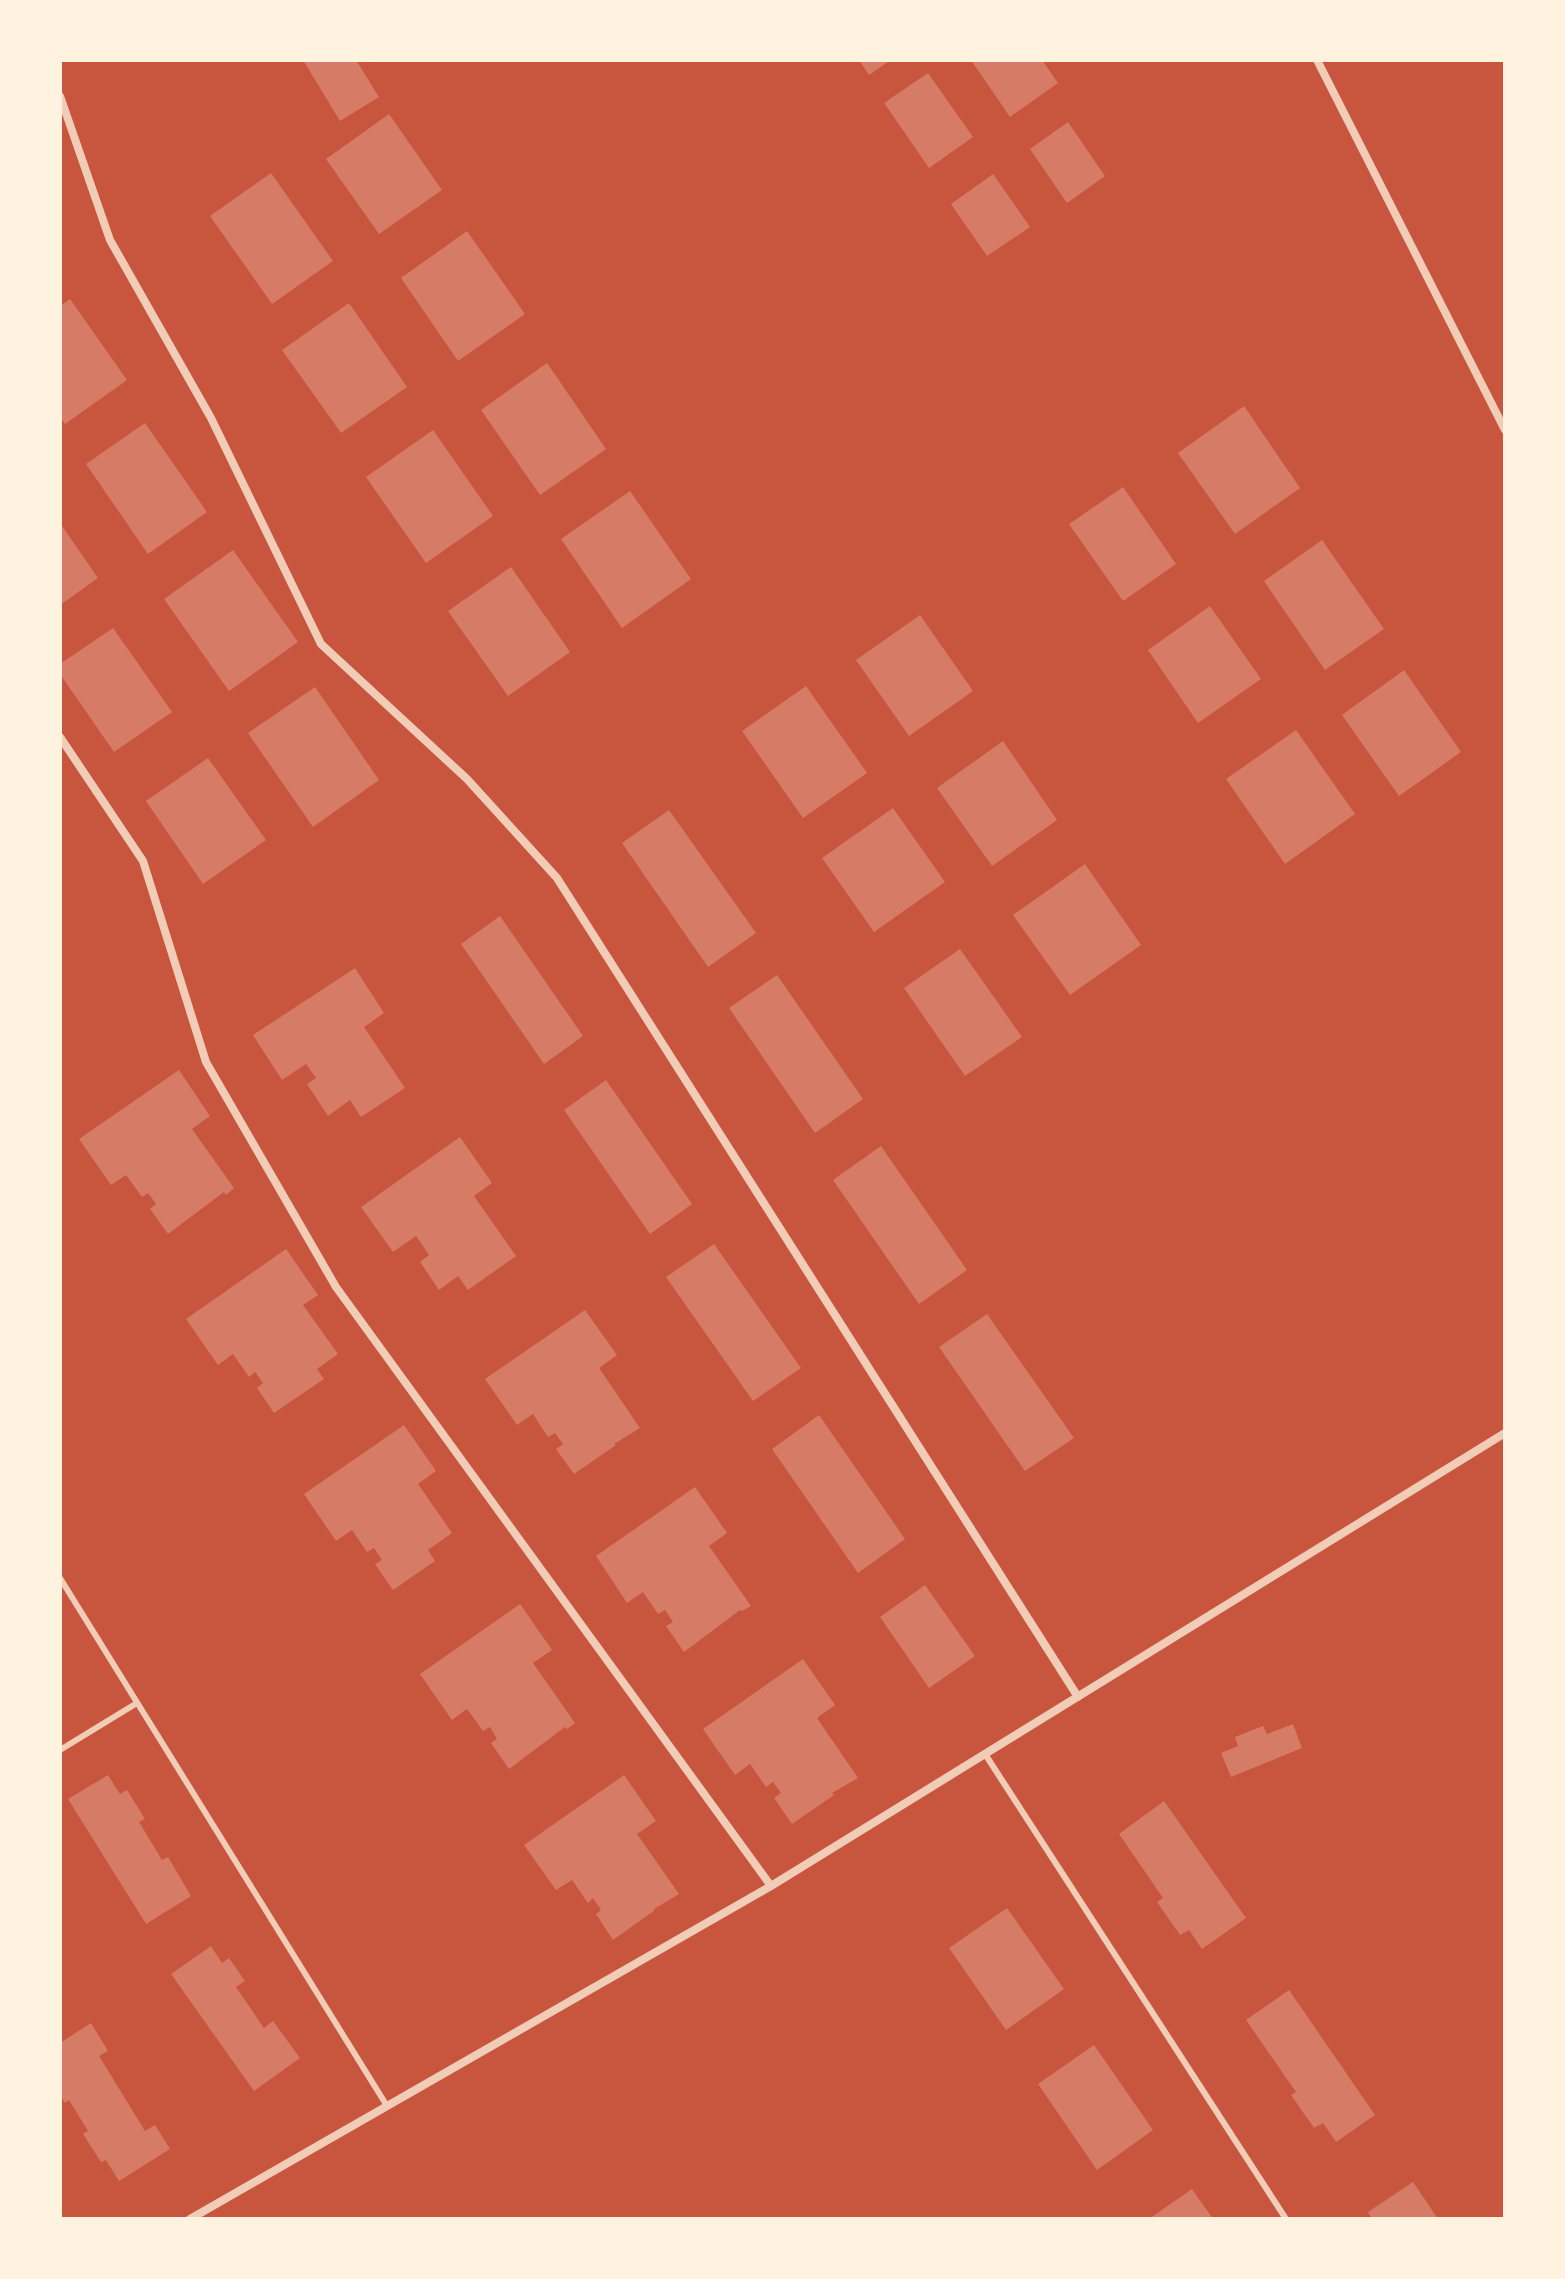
<!DOCTYPE html>
<html>
<head>
<meta charset="utf-8">
<style>
  body { margin:0 }
  #map { position:relative; width:1565px; height:2279px; overflow:hidden; background:#c8553d; font-family:Mulish,sans-serif }
  canvas { display:block }
  .frame { position:absolute; inset:0; border:62px solid #fff3e0; pointer-events:none }
</style>
</head>
<body>
<div id="map">
<canvas width="1565" height="2279"></canvas>
<div class="frame"></div>
</div>
<script>
const ctx = document.querySelector('canvas').getContext('2d');
ctx.lineJoin = 'round';
function fill(path, color) {
  ctx.fillStyle = color;
  ctx.fill(path, 'evenodd');
}
function poly(rows) {
  const path = new Path2D();
  for (const r of rows) {
    path.moveTo(r[0], r[1]);
    for (let i = 2; i < r.length; i += 2) path.lineTo(r[i], r[i + 1]);
  }
  return path;
}
function trace(path, color, width, dash) {
  ctx.strokeStyle = color;
  ctx.lineWidth = width;
  ctx.lineCap = dash ? 'butt' : 'round';
  ctx.setLineDash(dash || []);
  ctx.stroke(path);
}
fill(poly([
  [303,60,356,60,379,97,340,121],
  [859,60,891,60,869,75],
  [971,60,1042,60,1058,83,1010,117],
  [928,73,973,137,929,168,884,103],
  [389,114,442,190,379,234,326,159],
  [1068,122,1105,176,1067,203,1030,149],
  [271,173,333,261,272,304,210,216],
  [993,174,1030,227,987,256,951,204],
  [467,231,525,314,458,361,401,278],
  [70,299,127,380,65,424,60,417,60,306],
  [349,303,407,387,341,433,282,350],
  [547,363,606,449,540,495,481,410],
  [1244,406,1300,488,1235,534,1178,453],
  [145,423,207,512,148,554,86,464],
  [433,430,493,516,426,563,366,477],
  [1123,487,1176,564,1123,601,1069,524],
  [630,491,691,579,622,628,561,539],
  [60,523,98,578,60,605],
  [1322,540,1384,629,1325,670,1264,581],
  [233,550,298,642,229,691,164,599],
  [511,567,570,652,508,696,448,611],
  [1210,606,1261,679,1198,723,1148,650],
  [920,615,973,691,909,736,856,660],
  [113,628,172,712,114,752,60,674,60,664],
  [1404,670,1461,752,1399,796,1342,715],
  [806,686,867,773,803,818,742,731],
  [315,687,379,780,313,827,248,733],
  [1296,730,1355,814,1285,864,1226,779],
  [1003,741,1057,820,992,866,937,788],
  [208,758,266,840,203,884,146,801],
  [893,808,945,882,874,932,822,858],
  [669,810,756,933,708,967,622,843],
  [1085,864,1141,945,1070,995,1013,915],
  [500,916,583,1036,544,1064,461,944],
  [960,949,1022,1037,965,1076,904,988],
  [355,968,384,1013,364,1027,405,1088,361,1117,350,1100,328,1116,307,1084,316,1078,306,1064,282,1080,253,1035],
  [777,975,863,1099,815,1133,729,1008],
  [179,1070,210,1116,192,1129,234,1188,226,1195,224,1192,168,1234,150,1209,156,1204,148,1193,142,1197,126,1175,111,1185,79,1139],
  [606,1080,692,1204,650,1234,564,1110],
  [460,1137,492,1183,474,1196,516,1256,468,1290,458,1276,439,1290,420,1262,429,1255,416,1236,393,1252,361,1207],
  [881,1146,967,1270,919,1304,833,1180],
  [714,1244,801,1368,753,1401,666,1277],
  [286,1249,318,1295,303,1305,338,1354,317,1369,324,1379,274,1413,257,1388,263,1383,255,1372,249,1377,233,1354,218,1365,186,1319],
  [585,1310,617,1355,599,1368,640,1428,614,1444,616,1445,574,1474,556,1449,563,1444,555,1433,548,1437,533,1414,517,1425,485,1379],
  [987,1314,1074,1438,1025,1471,939,1347],
  [819,1415,905,1539,858,1573,772,1449],
  [404,1425,436,1471,418,1484,452,1533,428,1550,435,1561,393,1590,375,1564,382,1560,374,1548,367,1552,352,1530,336,1541,304,1494],
  [695,1487,727,1533,709,1546,751,1606,742,1611,740,1610,684,1652,666,1626,673,1622,665,1610,658,1614,643,1592,627,1603,596,1556],
  [925,1585,975,1656,929,1688,880,1617],
  [520,1604,552,1650,533,1663,575,1723,567,1729,565,1727,509,1769,491,1743,497,1739,490,1727,483,1731,467,1709,452,1720,420,1674],
  [803,1659,835,1705,817,1718,858,1778,832,1793,834,1795,792,1824,774,1798,781,1793,773,1782,766,1787,750,1764,735,1775,703,1729],
  [1293,1724,1302,1748,1231,1777,1221,1753,1238,1746,1235,1737,1263,1726,1267,1734],
  [108,1775,120,1794,127,1790,145,1819,139,1822,162,1860,168,1857,191,1896,146,1924,68,1799],
  [624,1775,656,1821,637,1834,679,1894,654,1909,655,1910,613,1940,596,1914,601,1910,593,1898,588,1903,572,1880,556,1890,524,1845],
  [1164,1801,1246,1918,1202,1949,1189,1930,1180,1935,1157,1902,1163,1898,1119,1834],
  [1007,1908,1064,1989,1006,2030,949,1948],
  [211,1946,222,1963,229,1958,245,1981,236,1987,264,2028,273,2021,300,2058,254,2091,171,1974],
  [1289,1990,1375,2115,1336,2142,1323,2123,1314,2128,1291,2095,1296,2092,1246,2020],
  [91,2023,108,2051,99,2056,145,2131,155,2125,170,2149,119,2181,106,2160,101,2162,83,2134,88,2131,69,2100,65,2103,60,2095,60,2043],
  [1094,2045,1153,2130,1097,2170,1038,2084],
  [1413,2182,1438,2219,1372,2219,1368,2212],
  [1192,2189,1213,2219,1149,2219]
]), '#d67c66');
trace(poly([
  [60,1578,387,2106],
  [60,1750,137,1703],
  [985,1754,1286,2219]
]), '#f1ccb7', 6);
trace(poly([
  [1317,60,1505,430],
  [60,96,110,240,211,418,321,644,467,779,557,878,1078,1697],
  [60,737,143,861,206,1062,336,1287,771,1886],
  [190,2219,771,1886,1505,1433]
]), '#f1ccb7', 8);
</script>
</body>
</html>
